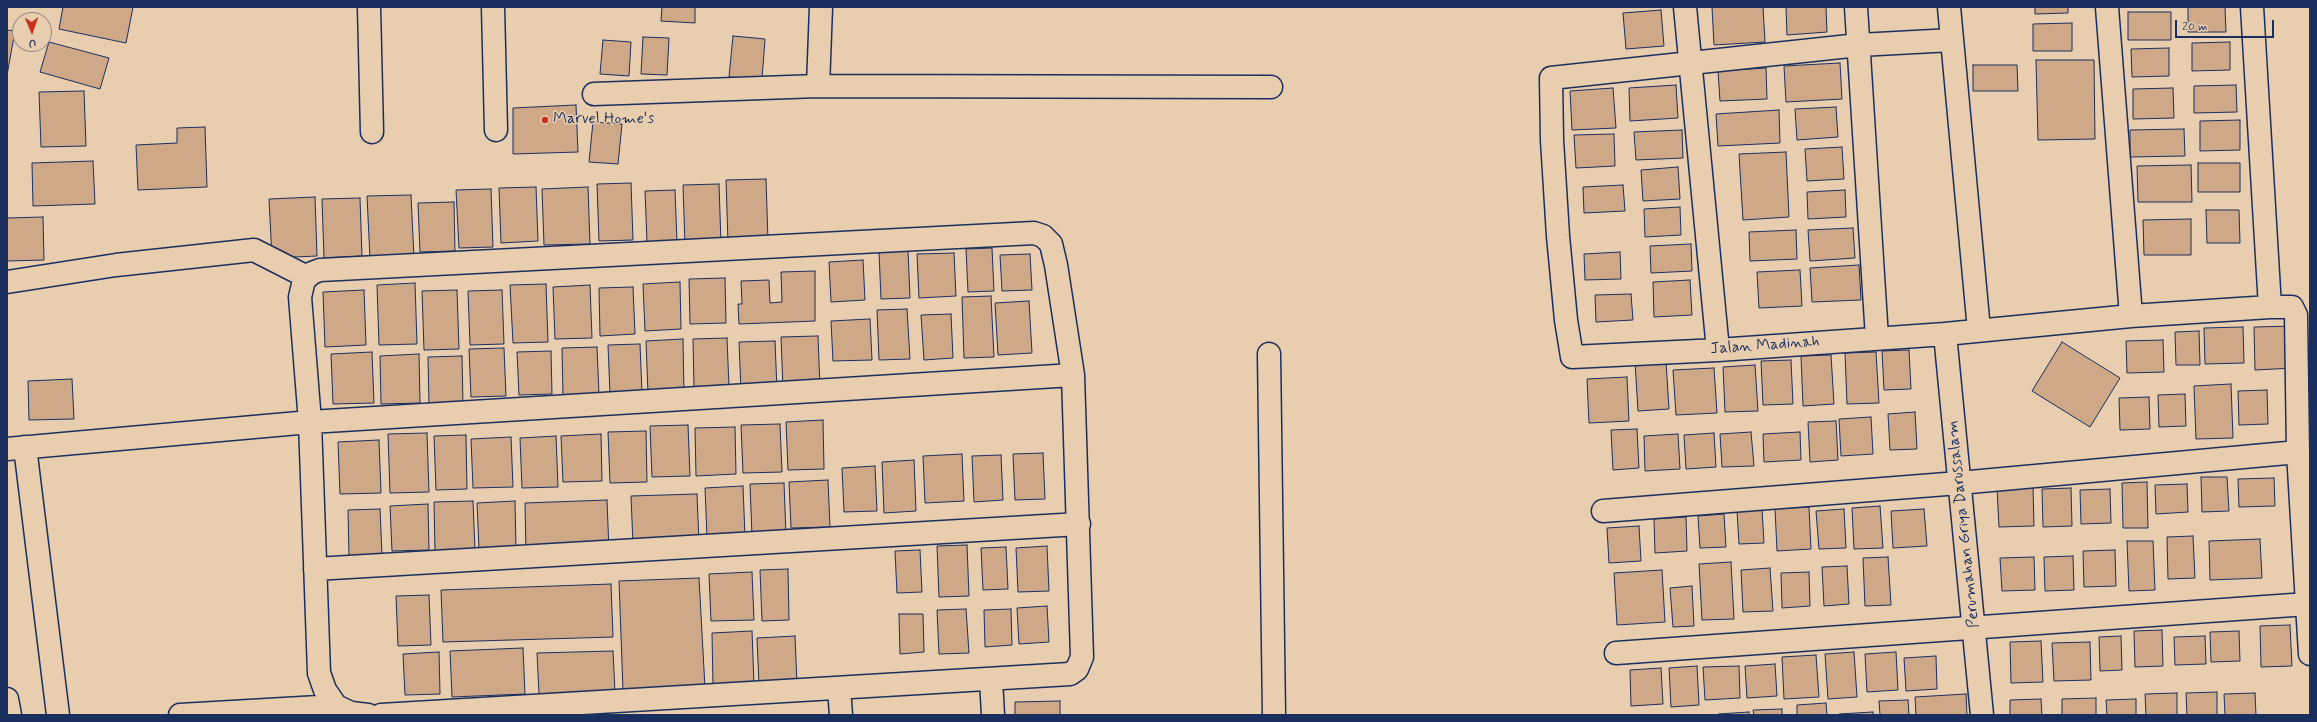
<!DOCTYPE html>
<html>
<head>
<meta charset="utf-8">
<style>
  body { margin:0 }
  #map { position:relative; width:2317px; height:722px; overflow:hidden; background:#e8ceaf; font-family:Mynerve,sans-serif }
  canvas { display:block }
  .frame { position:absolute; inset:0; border:8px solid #1b2f5e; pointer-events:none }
  .north { position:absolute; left:12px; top:12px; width:40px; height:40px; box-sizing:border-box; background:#e8ceaf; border:1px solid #968e8f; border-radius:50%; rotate:178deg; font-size:11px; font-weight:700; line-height:16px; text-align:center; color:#1b2f5e }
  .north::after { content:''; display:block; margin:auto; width:14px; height:18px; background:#c8321e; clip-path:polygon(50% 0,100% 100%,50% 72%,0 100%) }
  .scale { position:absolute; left:2175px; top:20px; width:99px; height:18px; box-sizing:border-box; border:2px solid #1b2f5e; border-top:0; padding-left:5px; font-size:12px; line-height:14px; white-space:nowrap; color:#1b2f5e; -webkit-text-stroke:3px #e8ceaf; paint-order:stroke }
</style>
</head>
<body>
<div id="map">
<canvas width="2317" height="722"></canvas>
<div class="frame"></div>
<div class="north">U</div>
<div class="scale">20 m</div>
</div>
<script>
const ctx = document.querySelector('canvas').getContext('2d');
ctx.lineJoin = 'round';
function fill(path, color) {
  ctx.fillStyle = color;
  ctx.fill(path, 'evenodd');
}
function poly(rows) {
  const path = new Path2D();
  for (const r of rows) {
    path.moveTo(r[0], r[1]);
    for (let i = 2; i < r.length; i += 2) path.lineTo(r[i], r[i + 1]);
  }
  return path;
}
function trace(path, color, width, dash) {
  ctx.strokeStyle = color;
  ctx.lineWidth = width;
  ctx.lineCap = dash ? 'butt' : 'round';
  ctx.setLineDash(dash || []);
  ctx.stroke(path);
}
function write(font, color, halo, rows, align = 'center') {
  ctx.font = font + ' Mynerve,sans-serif';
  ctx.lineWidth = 3;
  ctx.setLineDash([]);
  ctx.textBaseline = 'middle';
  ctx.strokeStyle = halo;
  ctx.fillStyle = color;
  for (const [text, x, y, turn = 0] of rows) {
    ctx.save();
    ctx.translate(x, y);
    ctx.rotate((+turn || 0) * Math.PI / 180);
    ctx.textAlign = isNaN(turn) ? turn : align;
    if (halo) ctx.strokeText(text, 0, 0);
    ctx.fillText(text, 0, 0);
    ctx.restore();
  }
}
const building = poly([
  [63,7,133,7,126,43,59,29,63,7],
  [662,7,695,7,695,23,661,21,662,7],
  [1712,7,1763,7,1765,42,1714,45,1712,7],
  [1786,7,1826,7,1827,32,1787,35,1786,7],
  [2035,7,2068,7,2068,13,2035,14,2035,7],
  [2188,7,2225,7,2226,32,2188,32,2188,7],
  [1661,10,1664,46,1626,49,1623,13,1661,10],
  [2128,12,2171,12,2171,40,2128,40,2128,12],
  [2072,23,2072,51,2033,51,2033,24,2072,23],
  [7,30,15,31,7,75,7,30],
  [733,36,765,39,762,79,729,77,733,36],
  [643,37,669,38,667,75,641,74,643,37],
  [603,40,631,42,629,76,600,74,603,40],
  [49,42,109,58,100,89,40,72,49,42],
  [2230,42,2230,70,2192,71,2192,43,2230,42],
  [2169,48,2169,76,2132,77,2131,49,2169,48],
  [2036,60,2094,60,2095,139,2038,140,2036,60],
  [1840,63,1842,99,1786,102,1784,66,1840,63],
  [1973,65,2017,65,2018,91,1973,91,1973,65],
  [1766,68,1767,99,1720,101,1718,71,1766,68],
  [1676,85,1678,118,1630,121,1629,88,1676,85],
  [2236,85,2237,112,2194,113,2194,86,2236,85],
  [1613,88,1616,128,1572,130,1570,91,1613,88],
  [2173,88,2174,118,2133,119,2133,89,2173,88],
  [84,91,86,146,41,147,39,92,84,91],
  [576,105,578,152,513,154,513,108,576,105],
  [1836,107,1838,137,1797,140,1795,109,1836,107],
  [1779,110,1780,143,1718,146,1716,114,1779,110],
  [2240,120,2240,150,2200,151,2200,121,2240,120],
  [593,122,622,124,618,164,589,162,593,122],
  [205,127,207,187,138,190,136,145,177,143,177,128,205,127],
  [2184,129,2185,156,2130,157,2130,130,2184,129],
  [1682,130,1683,158,1636,160,1634,132,1682,130],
  [1614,134,1615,166,1576,168,1574,135,1614,134],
  [1842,147,1844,179,1807,181,1805,149,1842,147],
  [1786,152,1789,217,1743,220,1739,154,1786,152],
  [93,161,95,204,33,206,32,163,93,161],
  [2198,163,2240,163,2240,192,2198,192,2198,163],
  [2191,165,2192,202,2138,202,2137,166,2191,165],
  [1678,167,1680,199,1643,201,1641,170,1678,167],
  [766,179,768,241,728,243,726,180,766,179],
  [631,183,633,240,599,241,597,184,631,183],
  [719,184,721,244,685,245,683,185,719,184],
  [1623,185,1625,211,1584,213,1583,187,1623,185],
  [536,187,538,241,501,243,499,188,536,187],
  [588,187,590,244,544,245,542,189,588,187],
  [491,189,493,247,459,248,456,190,491,189],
  [675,190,677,242,647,243,645,191,675,190],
  [1845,190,1846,217,1808,219,1807,192,1845,190],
  [411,195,414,258,370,259,367,196,411,195],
  [315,197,317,256,272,258,269,199,315,197],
  [360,198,362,256,324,258,322,199,360,198],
  [454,202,455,251,420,252,418,203,454,202],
  [1680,207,1681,235,1645,237,1644,209,1680,207],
  [2206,210,2239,210,2240,243,2207,243,2206,210],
  [43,217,44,260,7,261,7,218,43,217],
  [2191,219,2191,255,2144,255,2143,220,2191,219],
  [1853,228,1855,258,1810,261,1808,230,1853,228],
  [1796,230,1797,259,1750,261,1749,232,1796,230],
  [1691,244,1692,271,1651,273,1650,246,1691,244],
  [992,248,994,291,968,292,966,249,992,248],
  [908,250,910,298,881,299,879,252,908,250],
  [1620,252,1621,279,1585,280,1584,254,1620,252],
  [954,253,956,296,919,298,917,254,954,253],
  [1030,254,1032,290,1002,291,1000,255,1030,254],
  [863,260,865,300,831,302,829,262,863,260],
  [1859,265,1861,300,1812,302,1810,268,1859,265],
  [1800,270,1802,306,1759,308,1757,272,1800,270],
  [815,271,815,321,739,324,738,304,742,304,741,281,769,280,770,303,782,302,781,272,815,271],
  [725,278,726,323,690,324,689,279,725,278],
  [1690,280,1692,315,1654,317,1653,282,1690,280],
  [680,282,681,329,645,331,643,284,680,282],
  [415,283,417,344,379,345,377,285,415,283],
  [546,284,548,342,513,343,510,285,546,284],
  [590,285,592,338,555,339,553,287,590,285],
  [633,287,635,334,600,336,599,288,633,287],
  [364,290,366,345,325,347,323,292,364,290],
  [457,290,459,349,424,350,422,291,457,290],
  [502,290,504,344,470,345,468,291,502,290],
  [1631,294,1633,320,1596,322,1595,295,1631,294],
  [991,296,994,357,964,358,962,297,991,296],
  [1029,301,1032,353,998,355,995,303,1029,301],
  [907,309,910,359,879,360,877,310,907,309],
  [951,314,953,358,924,360,921,315,951,314],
  [870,319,872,360,833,361,831,321,870,319],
  [2293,326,2294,368,2255,370,2254,327,2293,326],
  [2243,327,2244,363,2205,364,2204,328,2243,327],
  [2199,331,2200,365,2176,365,2175,332,2199,331],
  [818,336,820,388,783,389,781,337,818,336],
  [727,338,729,387,694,388,693,339,727,338],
  [683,339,684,392,648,393,646,341,683,339],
  [2163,340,2164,372,2127,373,2126,341,2163,340],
  [775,341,777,390,741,391,739,342,775,341],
  [2062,342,2120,378,2090,427,2032,391,2062,342],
  [640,344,642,393,610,394,608,345,640,344],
  [597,347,599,395,563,396,562,348,597,347],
  [504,348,506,396,471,397,469,349,504,348],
  [1909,350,1911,389,1884,390,1882,351,1909,350],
  [551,351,552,394,519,395,517,352,551,351],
  [372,352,374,403,333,404,331,354,372,352],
  [1876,352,1879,403,1847,404,1845,353,1876,352],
  [419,354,420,403,381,404,380,356,419,354],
  [1831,355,1834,404,1803,406,1801,356,1831,355],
  [462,356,463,404,429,405,428,357,462,356],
  [1791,360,1793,404,1763,405,1761,361,1791,360],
  [1666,361,1669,409,1638,411,1635,362,1666,361],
  [1755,365,1758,411,1725,412,1723,367,1755,365],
  [1714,368,1717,413,1676,415,1673,370,1714,368],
  [1627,377,1629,421,1589,423,1587,379,1627,377],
  [72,379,74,419,29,420,28,381,72,379],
  [2231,384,2233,438,2196,439,2194,386,2231,384],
  [2267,390,2268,424,2239,425,2238,391,2267,390],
  [2185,394,2186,426,2159,427,2158,395,2185,394],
  [2149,397,2150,429,2120,430,2119,398,2149,397],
  [1915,412,1917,449,1890,450,1888,414,1915,412],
  [1871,417,1873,454,1841,456,1839,419,1871,417],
  [823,420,824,469,788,470,786,422,823,420],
  [1836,421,1838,460,1810,462,1808,422,1836,421],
  [780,424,782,472,743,473,741,425,780,424],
  [688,425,690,476,652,477,650,426,688,425],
  [735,427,736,474,696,476,695,428,735,427],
  [1637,429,1639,468,1613,470,1611,430,1637,429],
  [646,431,647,482,610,483,608,432,646,431],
  [1751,432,1754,466,1722,467,1720,434,1751,432],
  [1800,432,1801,460,1764,462,1763,434,1800,432],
  [427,433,429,492,390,493,388,434,427,433],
  [1714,433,1716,467,1686,469,1684,435,1714,433],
  [601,434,602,481,563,482,561,436,601,434],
  [1678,434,1680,469,1645,471,1644,436,1678,434],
  [466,435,467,489,436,490,434,436,466,435],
  [556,436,558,487,522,488,520,438,556,436],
  [511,437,513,487,473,488,471,439,511,437],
  [379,440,381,493,340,494,338,442,379,440],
  [1043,453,1045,499,1015,500,1013,454,1043,453],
  [962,454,964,501,925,503,923,456,962,454],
  [1001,455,1003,500,974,502,972,456,1001,455],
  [914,460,916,511,884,513,882,462,914,460],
  [875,466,877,511,844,512,842,468,875,466],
  [2201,477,2227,477,2229,511,2202,512,2201,477],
  [2274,478,2275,506,2239,507,2238,479,2274,478],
  [828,480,830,527,791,528,789,482,828,480],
  [2147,482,2148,528,2123,528,2122,483,2147,482],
  [784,483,786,535,752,536,750,484,784,483],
  [2187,484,2188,512,2156,514,2155,485,2187,484],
  [743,486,745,536,707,537,705,488,743,486],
  [2033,487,2034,526,1999,527,1997,488,2033,487],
  [2071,488,2072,526,2043,527,2042,489,2071,488],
  [2110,489,2111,523,2081,524,2080,490,2110,489],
  [697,494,699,543,633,545,631,496,697,494],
  [607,500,609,551,526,554,525,503,607,500],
  [473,501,475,550,435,551,434,502,473,501],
  [515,501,516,548,479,549,477,503,515,501],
  [428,504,429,550,392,551,390,506,428,504],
  [1880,506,1883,548,1854,549,1852,508,1880,506],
  [1809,507,1811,549,1777,551,1775,509,1809,507],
  [380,509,382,555,349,556,348,510,380,509],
  [1762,509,1764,543,1739,544,1737,511,1762,509],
  [1844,509,1846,548,1819,549,1816,511,1844,509],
  [1924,509,1927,546,1893,548,1891,511,1924,509],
  [1724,514,1726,547,1700,548,1698,516,1724,514],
  [1686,517,1687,551,1655,553,1654,519,1686,517],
  [1639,526,1641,561,1609,563,1607,528,1639,526],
  [2193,536,2195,578,2168,579,2167,537,2193,536],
  [2260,539,2262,578,2210,580,2209,541,2260,539],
  [2127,541,2153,541,2155,590,2129,591,2127,541],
  [967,545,969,596,939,597,937,546,967,545],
  [1047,546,1049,591,1018,592,1016,548,1047,546],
  [1006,547,1008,589,983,590,981,548,1006,547],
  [920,550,922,592,897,593,895,551,920,550],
  [2115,550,2116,586,2084,587,2083,551,2115,550],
  [2073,556,2074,590,2045,591,2044,557,2073,556],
  [1888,557,1891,605,1865,606,1863,558,1888,557],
  [2034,557,2035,590,2002,591,2000,558,2034,557],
  [1731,562,1734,619,1702,620,1699,564,1731,562],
  [1847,566,1849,604,1824,606,1822,567,1847,566],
  [1770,568,1773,611,1743,612,1741,570,1770,568],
  [788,569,789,620,762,621,760,570,788,569],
  [1662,570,1665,622,1617,625,1614,573,1662,570],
  [752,572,754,620,711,621,709,574,752,572],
  [1809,572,1810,606,1782,608,1781,573,1809,572],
  [699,578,705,688,623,691,619,581,699,578],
  [611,584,613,637,443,642,441,590,611,584],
  [1692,586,1694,626,1673,627,1670,588,1692,586],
  [429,595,431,645,398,646,396,596,429,595],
  [1047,606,1049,642,1019,644,1017,608,1047,606],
  [966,609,969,653,939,654,937,610,966,609],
  [1011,609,1012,645,985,647,984,610,1011,609],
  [899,614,923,614,924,652,900,654,899,614],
  [2290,625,2292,666,2261,667,2260,626,2290,625],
  [2162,630,2163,666,2135,667,2134,631,2162,630],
  [752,631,754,684,713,686,712,633,752,631],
  [2239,631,2240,661,2211,662,2210,632,2239,631],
  [795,636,797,684,759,685,757,638,795,636],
  [2121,636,2122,670,2100,671,2099,637,2121,636],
  [2205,636,2206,664,2175,665,2174,637,2205,636],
  [2041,641,2043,682,2011,683,2010,642,2041,641],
  [2090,642,2091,680,2054,681,2052,643,2090,642],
  [523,648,525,694,452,697,450,651,523,648],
  [613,651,615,692,539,694,537,653,613,651],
  [439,652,440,694,405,695,403,654,439,652],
  [1854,652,1857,697,1828,699,1825,654,1854,652],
  [1896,652,1898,690,1867,692,1865,654,1896,652],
  [1816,655,1819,697,1784,699,1782,657,1816,655],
  [1936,656,1937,689,1906,691,1904,658,1936,656],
  [1775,664,1777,696,1747,698,1745,666,1775,664],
  [1697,666,1699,705,1671,707,1669,668,1697,666],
  [1739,666,1740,698,1705,700,1703,667,1739,666],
  [1661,668,1663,704,1631,706,1630,670,1661,668],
  [2217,692,2217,715,2187,715,2186,693,2217,692],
  [2177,693,2177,715,2146,715,2145,694,2177,693],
  [2255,693,2256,715,2225,715,2224,694,2255,693],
  [1966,694,1967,715,1916,715,1915,697,1966,694],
  [2096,698,2096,715,2062,715,2062,699,2096,698],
  [2041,699,2042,715,2010,715,2010,700,2041,699],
  [2136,699,2136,715,2107,715,2106,700,2136,699],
  [1908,700,1909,715,1880,715,1879,701,1908,700],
  [1060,701,1060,715,1015,715,1015,702,1060,701],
  [1826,703,1827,715,1797,715,1797,705,1826,703],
  [1782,709,1782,715,1754,715,1753,710,1782,709],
  [1749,712,1749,715,1718,715,1718,714,1749,712],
  [1873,712,1873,715,1840,715,1839,714,1873,712]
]);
fill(building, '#cea887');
trace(building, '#1b2f5e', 1);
const minor = poly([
  [369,7,372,132],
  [493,7,496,130],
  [1685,7,1718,350],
  [1856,7,1877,338],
  [1949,7,1979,330],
  [2107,7,2131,316],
  [1952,40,1859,45,1551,78,1552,140,1558,236,1566,320,1572,357,1718,350,1945,334,2131,316,2270,307,2252,7],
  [818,86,821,7],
  [594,94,818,86,1271,87],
  [7,282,116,265,254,250,307,277],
  [1945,334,1982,715],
  [1269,354,1274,715],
  [25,447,58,715],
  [7,449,310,422,1073,375,1082,657,1077,669,1070,674,381,715],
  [1603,511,1959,483,2298,452],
  [315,569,1079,524],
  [2307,604,2310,654],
  [1616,653,2307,604,2298,452,2296,315,2292,307,2270,307],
  [991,679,993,715],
  [839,688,841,715],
  [180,715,336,706],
  [368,715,351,713,336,706,325,690,319,673,310,422,300,297,304,280,312,273,320,270,1034,233,1043,236,1051,244,1056,265,1073,375]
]);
const tertiary = poly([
  [7,699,10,715]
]);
trace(minor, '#1b2f5e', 25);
trace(tertiary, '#1b2f5e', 25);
trace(minor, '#e8ceaf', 22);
trace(tertiary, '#e8ceaf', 22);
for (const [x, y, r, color] of [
  [545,120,4,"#c8321e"]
]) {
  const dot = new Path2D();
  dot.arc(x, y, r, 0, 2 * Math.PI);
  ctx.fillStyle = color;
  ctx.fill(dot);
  trace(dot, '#e8ceaf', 1.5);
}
write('16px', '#1b2f5e', '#e8ceaf', [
  ["Marvel Home's",553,120]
], 'left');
write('16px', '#1b2f5e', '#e8ceaf', [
  ["Jalan Madinah",1765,346,-4],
  ["Perumahan Griya Darussalam",1964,524,-96]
]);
</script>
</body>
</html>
